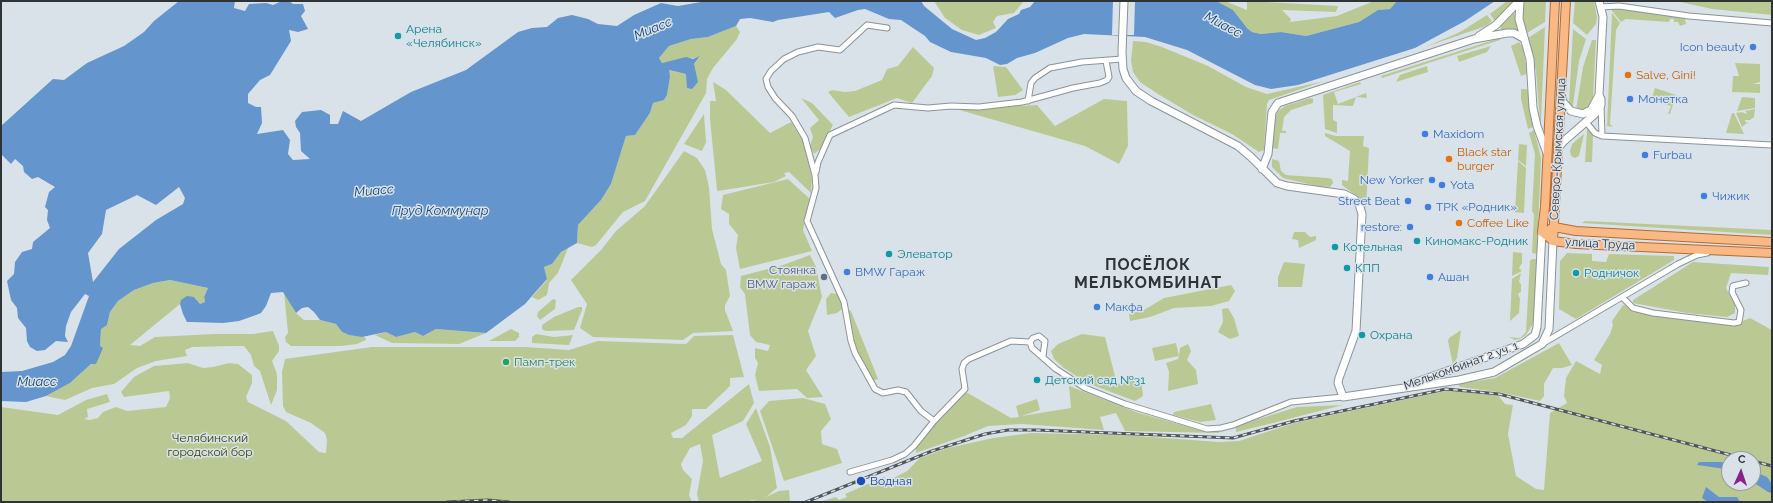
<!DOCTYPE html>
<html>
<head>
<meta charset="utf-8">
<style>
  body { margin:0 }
  #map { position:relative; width:1773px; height:503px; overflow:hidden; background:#dae2e9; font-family:Raleway,sans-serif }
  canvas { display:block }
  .frame { position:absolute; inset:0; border:2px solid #303336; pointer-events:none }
  .north { position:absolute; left:1721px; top:451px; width:40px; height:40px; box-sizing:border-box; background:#dae2e9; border:1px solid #969ca1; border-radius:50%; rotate:3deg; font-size:11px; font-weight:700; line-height:16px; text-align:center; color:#303336 }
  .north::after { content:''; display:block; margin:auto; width:14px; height:18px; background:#892289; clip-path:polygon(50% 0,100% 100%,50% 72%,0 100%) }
</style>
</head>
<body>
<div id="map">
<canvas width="1773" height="503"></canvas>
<div class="frame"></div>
<div class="north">С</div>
</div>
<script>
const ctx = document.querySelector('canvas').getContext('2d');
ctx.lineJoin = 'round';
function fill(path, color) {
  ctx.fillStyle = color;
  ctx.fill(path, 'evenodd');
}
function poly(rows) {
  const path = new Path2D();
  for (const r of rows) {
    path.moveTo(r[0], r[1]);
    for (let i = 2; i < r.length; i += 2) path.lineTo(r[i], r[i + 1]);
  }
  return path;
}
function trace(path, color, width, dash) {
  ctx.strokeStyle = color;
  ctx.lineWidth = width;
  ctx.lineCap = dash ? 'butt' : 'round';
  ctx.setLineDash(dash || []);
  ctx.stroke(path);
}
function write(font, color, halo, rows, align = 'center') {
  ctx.font = font + ' Raleway,sans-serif';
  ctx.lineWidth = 3;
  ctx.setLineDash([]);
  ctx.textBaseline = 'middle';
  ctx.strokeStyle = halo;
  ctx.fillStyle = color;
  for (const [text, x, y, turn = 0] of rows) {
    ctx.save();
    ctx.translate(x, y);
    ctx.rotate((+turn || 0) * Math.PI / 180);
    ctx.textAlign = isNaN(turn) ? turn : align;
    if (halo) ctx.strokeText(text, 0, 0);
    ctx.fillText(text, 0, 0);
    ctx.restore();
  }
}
fill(poly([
  [934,1,1024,1,1014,13,997,16,993,22,996,28,979,35,962,30,945,18],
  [1216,1,1225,1,1247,10,1247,1,1338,6,1336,12,1282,10,1291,19,1290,22,1337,16,1374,1,1397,1,1390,9,1378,10,1359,22,1306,36,1281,32,1261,34,1252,32,1247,28,1233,10,1225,8],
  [1507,1,1514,1,1495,21,1490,14],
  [1525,1,1546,1,1545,22,1527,33,1522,14],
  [1575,1,1594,1,1597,17,1596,24,1587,35,1573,23],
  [1676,1,1772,1,1772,15,1712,9],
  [1615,8,1682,17,1685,19,1686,24,1680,26,1678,22,1674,22,1674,19,1670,19,1669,22,1626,19,1621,22,1612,11,1612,9],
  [1514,12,1518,30,1501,29,1500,26],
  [1612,13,1620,23,1616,30,1610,124,1613,127,1607,126],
  [1487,15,1492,21,1486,26,1425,47,1460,32],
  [736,26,740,32,737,39,713,68,707,79,706,93,645,201,623,212,596,245,592,247,577,243,578,225,601,200,611,184,626,136,635,135,650,113,653,103,664,100,667,95,670,77,668,70,686,74,700,57,662,63,659,58,669,46,691,39,708,37],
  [1545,27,1541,121,1540,122,1536,71,1528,38],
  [1573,29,1586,39,1579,61,1573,105,1571,107,1569,104],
  [1500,38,1500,40,1382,78,1381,76,1384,75],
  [1592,40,1596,40,1593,100,1591,106,1585,111,1576,110,1583,67],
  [1133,41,1146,42,1162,47,1208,66,1246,87,1267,94,1324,81,1269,100,1267,104,1264,150,1259,152,1232,134,1193,115,1158,94,1140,82,1133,72,1131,61],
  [1519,42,1523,48,1527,71,1526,74,1521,76,1511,46],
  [1491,46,1487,52,1459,62,1457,56],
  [913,47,934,68,932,76,912,103,897,98,849,117,828,92,832,90,845,92,855,91,882,80,887,69,898,66],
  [1735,63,1760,64,1760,82,1753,84,1760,84,1760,93,1732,92,1733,76,1739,76],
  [993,66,1006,67,1023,90,1015,95,998,97],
  [1427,66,1428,72,1396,82,1400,75],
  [713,82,726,90,770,133,791,122,805,144,812,178,811,193,789,172,784,173,786,176,774,182,718,191,717,190,710,119,710,101,716,101],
  [1360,82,1361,84,1334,92,1338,104,1366,93,1367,98,1356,97,1353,106,1333,105,1333,120,1337,122,1337,133,1325,129,1323,95],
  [1655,88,1676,95,1670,114,1668,114,1671,106,1651,100],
  [1521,89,1526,89,1528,91,1533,127,1528,129,1521,99],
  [1742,97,1755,98,1755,108,1737,111],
  [801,98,812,103,833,125,820,149,814,154,810,146,813,137,810,128,819,120],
  [1310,98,1313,99,1313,103,1291,110,1284,117,1282,131,1286,131,1286,133,1280,133,1278,149,1272,148,1274,121,1278,111,1285,106],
  [1104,99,1127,101,1128,146,1119,164,1085,146,956,109,1037,105,1055,126],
  [1755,109,1754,117,1750,120,1745,120,1745,122,1748,122,1742,127,1736,113,1742,112,1746,114,1747,113,1745,111],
  [1732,113,1734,113,1744,134,1726,133],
  [704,114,706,142,702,151,684,144],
  [1590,128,1593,134,1592,162,1585,162,1587,130],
  [1534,130,1541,158,1537,254,1532,253,1534,214,1532,211,1535,154,1529,133],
  [1325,133,1336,136,1364,136,1363,146,1369,148,1366,210,1363,201,1342,185,1342,180,1348,181,1350,151,1325,136],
  [1584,134,1579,156,1575,158,1571,156,1570,151,1572,144],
  [1519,144,1527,145,1526,166,1518,160],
  [684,151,697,158,705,170,709,187,712,229,721,264,726,270,730,296,725,305,725,310,733,331,693,333,683,340,593,337,580,328,587,304,571,280,601,250,616,231,645,206],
  [1272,159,1279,161,1281,171,1286,175,1328,178,1332,179,1333,183,1330,187,1317,186,1283,178,1272,167],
  [1518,161,1526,168,1524,213,1515,212],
  [788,179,810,199,803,230,812,251,740,269,736,248,738,235,729,224,729,214,721,209,723,195],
  [1585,221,1772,230,1772,235,1582,223],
  [1294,232,1305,232,1310,237,1316,236,1316,240,1299,248,1298,240,1292,239],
  [568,248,558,273,549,283,547,295,538,300,532,297,547,280,544,267,552,264,561,252],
  [1513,252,1522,253,1522,263,1519,268,1522,271,1512,276],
  [1567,253,1592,254,1592,261,1606,262,1609,254,1674,256,1674,260,1576,319,1559,309,1560,261],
  [810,255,816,267,822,297,808,331,816,356,806,370,823,397,807,398,797,389,759,391,755,375,758,363,755,358,755,348,768,351,770,345,756,342,750,335,745,294,740,287,741,276,783,265],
  [1532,259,1537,259,1534,322,1526,335,1520,339,1515,340,1509,337,1520,338,1526,332,1530,261],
  [1284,262,1305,264,1302,287,1278,287,1278,277],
  [1693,262,1769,267,1768,275,1731,273,1726,288,1735,305,1735,313,1727,317,1687,313,1633,303,1633,300],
  [1521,273,1519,282,1521,284,1521,292,1518,294,1520,299,1519,313,1510,321,1512,279],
  [170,280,208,288,204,297,205,302,200,304,194,297,182,300,180,304,130,345,140,346,155,337,214,334,253,334,273,331,279,346,279,351,272,361,277,374,277,390,271,405,260,371,254,366,251,355,244,346,234,346,192,347,185,350,187,356,156,361,137,368,114,384,92,388,65,400,46,396,70,383,91,364,100,346,101,328,107,325,110,312,118,301,134,290,153,283],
  [1231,285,1235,291,1229,301,1211,306,1174,308,1150,317,1130,321,1129,314,1144,310,1164,298],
  [284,292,296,313,304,320,320,320,336,324,342,332,349,335,365,337,366,340,357,344,341,346,291,346,286,342,285,337,288,333],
  [831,293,838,294,841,298,842,309,837,313,827,315,826,299],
  [553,299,556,300,555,309,540,320,537,316,538,312],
  [1623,305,1733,325,1750,318,1772,330,1772,502,819,502,836,497,839,500,847,497,845,494,884,477,888,481,907,471,920,458,948,448,993,438,1031,433,1124,435,1219,442,1239,441,1294,423,1450,390,1498,395,1505,404,1513,405,1508,434,1516,476,1536,489,1544,490,1550,413,1567,403,1564,396,1566,378,1576,361,1600,374,1602,365,1594,360,1610,334,1613,325,1612,321],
  [1729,459,1753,459,1753,483,1729,483],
  [578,307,582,307,582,310,574,330,546,331,542,329,542,325,554,317],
  [1228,308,1234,318,1239,336,1230,339,1218,332,1223,322,1222,309],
  [848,310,851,311,878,379,872,381,853,343],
  [436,329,486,333,459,344,392,343,375,335,386,332,396,337,415,332,423,336],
  [511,329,519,333,519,337,515,341,489,341],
  [1461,330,1457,358,1453,365,1448,341,1449,338],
  [536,334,554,337,573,335,569,345,532,343,532,337],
  [1082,334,1105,337,1117,384,1141,379,1143,396,1135,401,1087,383,1064,368,1054,359,1051,351,1058,344],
  [733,335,744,377,730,378,730,386,706,409,692,409,692,416,686,425,671,433,673,438,682,438,749,384,754,403,743,421,712,435,720,478,762,461,746,424,756,408,770,447,777,488,766,497,779,491,789,490,790,502,750,502,757,499,745,502,699,502,697,494,703,461,700,444,690,448,681,464,683,470,692,479,689,495,692,502,1,502,1,407,58,415,86,400,107,394,110,402,87,409,88,417,84,419,90,420,98,418,103,412,116,407,127,411,166,407,170,398,169,391,124,397,121,392,134,377,154,366,188,363,203,368,213,367,229,363,238,364,252,375,252,383,246,397,248,402,286,421,319,452,326,453,327,440,325,433,311,423,286,412,283,406,282,372,285,359,372,347,526,347,569,350,598,341,686,344,694,336],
  [1176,343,1179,356,1180,348,1188,344,1191,351,1187,360,1196,370,1198,384,1168,391,1169,372,1166,363,1178,359,1179,356,1155,361,1152,348],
  [1559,343,1572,365,1562,368,1553,368,1544,384,1544,396,1540,401,1498,392,1460,387,1458,384,1495,378],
  [1069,386,1136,412,1199,430,1220,430,1219,433,1125,431,1116,413,1100,417,1104,430,1022,424,988,426,964,436,916,453,916,448,938,420,966,392,1011,418,1019,417,1016,406,1037,399,1040,410,1021,416,1071,408],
  [803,398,825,404,831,419,821,431,822,444,837,449,842,463,784,481,760,411,769,401],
  [1211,404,1216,420,1200,422,1173,415,1174,412],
  [1343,405,1269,424,1236,432,1236,426,1297,407]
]), '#bac993');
fill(poly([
  [179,1,235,1,234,8,245,11,249,4,266,3,273,5,282,1,289,1,293,4,303,4,305,11,301,16,308,29,298,32,289,30,291,41,270,75,260,80,248,94,248,103,256,107,261,107,262,123,257,134,283,130,290,140,288,154,293,160,310,159,301,151,300,133,296,127,295,121,302,112,321,110,330,115,330,124,338,124,343,111,361,121,411,92,466,70,518,32,532,28,547,27,558,18,572,15,588,19,598,24,617,26,634,15,661,3,678,6,707,1,921,1,924,6,952,29,976,40,985,38,996,32,1008,19,1019,14,1021,10,1030,7,1035,1,1216,1,1233,10,1247,28,1252,32,1261,34,1281,32,1306,36,1359,22,1378,10,1390,9,1397,1,1495,1,1465,21,1415,48,1298,85,1271,89,1255,85,1187,50,1145,37,1084,34,1068,38,1035,53,1017,58,1007,64,1000,65,986,58,951,52,930,42,925,36,901,20,889,19,865,9,858,10,835,18,829,12,778,20,773,22,750,18,740,19,736,26,708,37,691,39,669,46,659,58,662,63,686,57,693,59,700,56,694,64,698,82,692,89,687,88,686,74,669,70,670,77,667,95,664,100,653,103,650,113,635,135,626,136,611,184,601,200,578,225,577,243,561,252,552,264,544,267,547,279,525,304,486,333,436,329,423,336,415,332,396,337,386,332,362,337,349,335,342,332,336,324,320,320,314,312,308,307,302,308,296,313,283,292,271,293,266,306,261,313,256,315,239,321,223,323,191,322,187,322,183,314,180,304,181,300,187,296,194,297,200,304,205,302,204,297,208,288,170,280,153,283,134,290,118,301,110,312,107,325,101,329,100,346,103,348,96,364,91,364,70,383,46,396,26,402,1,401,1,372,22,371,53,362,65,355,71,346,89,296,85,294,71,312,66,326,65,336,68,342,56,341,45,350,37,351,30,347,27,341,26,328,18,318,17,308,11,300,7,281,14,274,15,262,22,252,32,249,33,242,50,228,47,220,48,210,45,207,49,192,55,187,38,177,32,179,24,172,23,166,15,159,11,164,1,154,1,126,53,79,64,80,87,63,124,46,144,32,154,21],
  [179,187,185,198,183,204,156,220,119,249,93,282,88,253,102,234,106,210,137,195,156,205],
  [1699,462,1721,462,1729,464,1729,471,1719,468,1697,465],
  [1753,471,1767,477,1772,484,1772,493,1768,492,1753,482],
  [1706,487,1719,497,1737,497,1740,502,1708,502,1702,498]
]), '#6495cd');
fill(poly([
  [1113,1,1135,1,1134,35,1112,35]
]), '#dae2e9');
const minor = poly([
  [1601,7,1619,6,1689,16,1772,23],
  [887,28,867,25,840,50,818,47,798,52,784,59,771,71,766,79,768,87,775,98,792,116,805,138,815,175,816,188,807,221,844,302,851,341,855,353,875,389,883,393,898,390,906,392,921,411,934,421],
  [1028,101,1031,83,1035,78,1050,68,1082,62,1122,59],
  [1601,105,1602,136],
  [1586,122,1595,133,1602,136,1772,145],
  [816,172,818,162,830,135,894,105,928,108,951,106,979,107,1022,102,1073,88,1100,83,1107,80,1109,77,1106,61],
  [1622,297,1633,308,1653,313,1734,323,1739,322,1741,310,1732,292,1733,286,1746,283],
  [1542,344,1678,264,1697,255,1707,253],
  [1043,356,1045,341,1039,336,1033,338,1030,342,1032,348,1056,369,1085,388,1125,404,1207,429,1221,428,1233,425,1291,402,1343,397],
  [850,472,892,460,905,454,914,446,934,421,965,389,962,369,964,363,969,359,1011,341,1030,342]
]);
const tertiary = poly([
  [1124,1,1122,52,1123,69,1126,78,1136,91,1151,101,1238,146,1251,157,1277,183,1287,186,1344,194,1354,199,1359,204,1362,214,1356,331,1339,378,1338,383,1343,397,1459,380,1494,372,1542,344,1549,329,1553,241],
  [1520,1,1519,19,1530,59,1533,108,1537,126,1547,153],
  [1479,36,1496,25,1519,1],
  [1561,96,1563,102,1571,111,1583,114,1591,110,1599,95],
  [1558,148,1564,141,1595,114,1601,105,1601,99,1599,95,1603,17,1599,1],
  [1262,169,1268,154,1272,112,1278,103,1474,39,1507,33,1514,33,1523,38],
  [1411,384,1523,344,1535,335,1537,327,1542,232]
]);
const primary = poly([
  [1550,229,1554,227,1576,231,1772,242],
  [1542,232,1553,241,1576,244,1772,253],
  [1542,232,1545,207,1555,1],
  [1553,241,1566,1]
]);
trace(minor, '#8b9399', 7);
trace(tertiary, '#8b9399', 9);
trace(primary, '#b16c33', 10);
trace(minor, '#fff', 5);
trace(tertiary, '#fff', 7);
trace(primary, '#fab984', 8);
const rail = poly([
  [1753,461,1772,466],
  [447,502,488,500,509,502],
  [806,502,932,451,985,434,1008,430,1037,430,1233,438,1294,421,1446,389,1499,394,1746,459]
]);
trace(rail, '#525659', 3);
trace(rail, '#dae2e9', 1.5, [4.5]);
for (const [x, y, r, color] of [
  [398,36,4,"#0f9aa8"],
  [1753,47,4,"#3f7fe0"],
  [1628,75,4,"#e8710a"],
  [1630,99,4,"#3f7fe0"],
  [1425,134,4,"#3f7fe0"],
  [1645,155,4,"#3f7fe0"],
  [1449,159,4,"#e8710a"],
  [1432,180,4,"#3f7fe0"],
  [1442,185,4,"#3f7fe0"],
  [1704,196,4,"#3f7fe0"],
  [1408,201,4,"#3f7fe0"],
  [1428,207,4,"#3f7fe0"],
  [1459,223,4,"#e8710a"],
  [1410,227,4,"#3f7fe0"],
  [1417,241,4,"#0f9aa8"],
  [1335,247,4,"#0f9aa8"],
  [889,254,4,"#0f9aa8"],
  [1347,268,4,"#0f9aa8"],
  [847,272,4,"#3f7fe0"],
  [1576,273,4,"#0f9aa8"],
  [824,277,4,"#5c6f8a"],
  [1430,277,4,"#3f7fe0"],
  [1097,307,4,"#3f7fe0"],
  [1362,335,4,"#0f9aa8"],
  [506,362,4,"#2e9e5b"],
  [1037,380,4,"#0f9aa8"],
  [861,481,5,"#1a4fb4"]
]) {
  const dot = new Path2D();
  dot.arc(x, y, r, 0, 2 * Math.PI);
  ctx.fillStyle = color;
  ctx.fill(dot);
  trace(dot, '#dae2e9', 1.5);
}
write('12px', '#0d838f', '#dae2e9', [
  ["Арена",406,29],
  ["«Челябинск»",406,43],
  ["Киномакс-Родник",1425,241],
  ["Котельная",1343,247],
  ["Элеватор",897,254],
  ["КПП",1355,268],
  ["Родничок",1584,273],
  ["Охрана",1370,335],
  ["Детский сад №31",1045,380]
], 'left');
write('12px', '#366cbe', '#dae2e9', [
  ["Icon beauty",1745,47,"right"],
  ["Монетка",1638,99],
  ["Maxidom",1433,134],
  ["Furbau",1653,155],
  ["New Yorker",1424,180,"right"],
  ["Yota",1450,185],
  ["Чижик",1712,196],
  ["Street Beat",1400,201,"right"],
  ["ТРК «Родник»",1436,207],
  ["restore:",1402,227,"right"],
  ["BMW Гараж",855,272],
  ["Ашан",1438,277],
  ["Макфа",1105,307]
], 'left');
write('12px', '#c56008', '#dae2e9', [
  ["Salve, Gini!",1636,75],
  ["Black star",1457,152],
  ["burger",1457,166],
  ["Coffee Like",1467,223]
], 'left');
write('12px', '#303336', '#dae2e9', [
  ["Северо-Крымская улица",1558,149,-87],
  ["улица Труда",1600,244,3],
  ["Мелькомбинат 2 уч. 1",1461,366,-20]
]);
write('12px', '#4e5e75', '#dae2e9', [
  ["Стоянка",816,270],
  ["BMW гараж",816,284]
], 'right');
write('12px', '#27864d', '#dae2e9', [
  ["Памп-трек",514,362]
], 'left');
write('12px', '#343f07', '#dae2e9', [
  ["Челябинский",210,438],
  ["городской бор",210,452]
]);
write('12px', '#164399', '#dae2e9', [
  ["Водная",870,481]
], 'left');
write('italic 13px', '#0f4478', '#dae2e9', [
  ["Миасс",1223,25,28],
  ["Миасс",653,29,-23],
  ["Миасс",374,191,-5],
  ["Пруд Коммунар",440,211],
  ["Миасс",37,382]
]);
ctx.letterSpacing = '1px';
write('bold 16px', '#303336', '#dae2e9', [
  ["ПОСЁЛОК",1148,265],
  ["МЕЛЬКОМБИНАТ",1148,283]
]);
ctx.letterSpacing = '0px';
</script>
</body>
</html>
